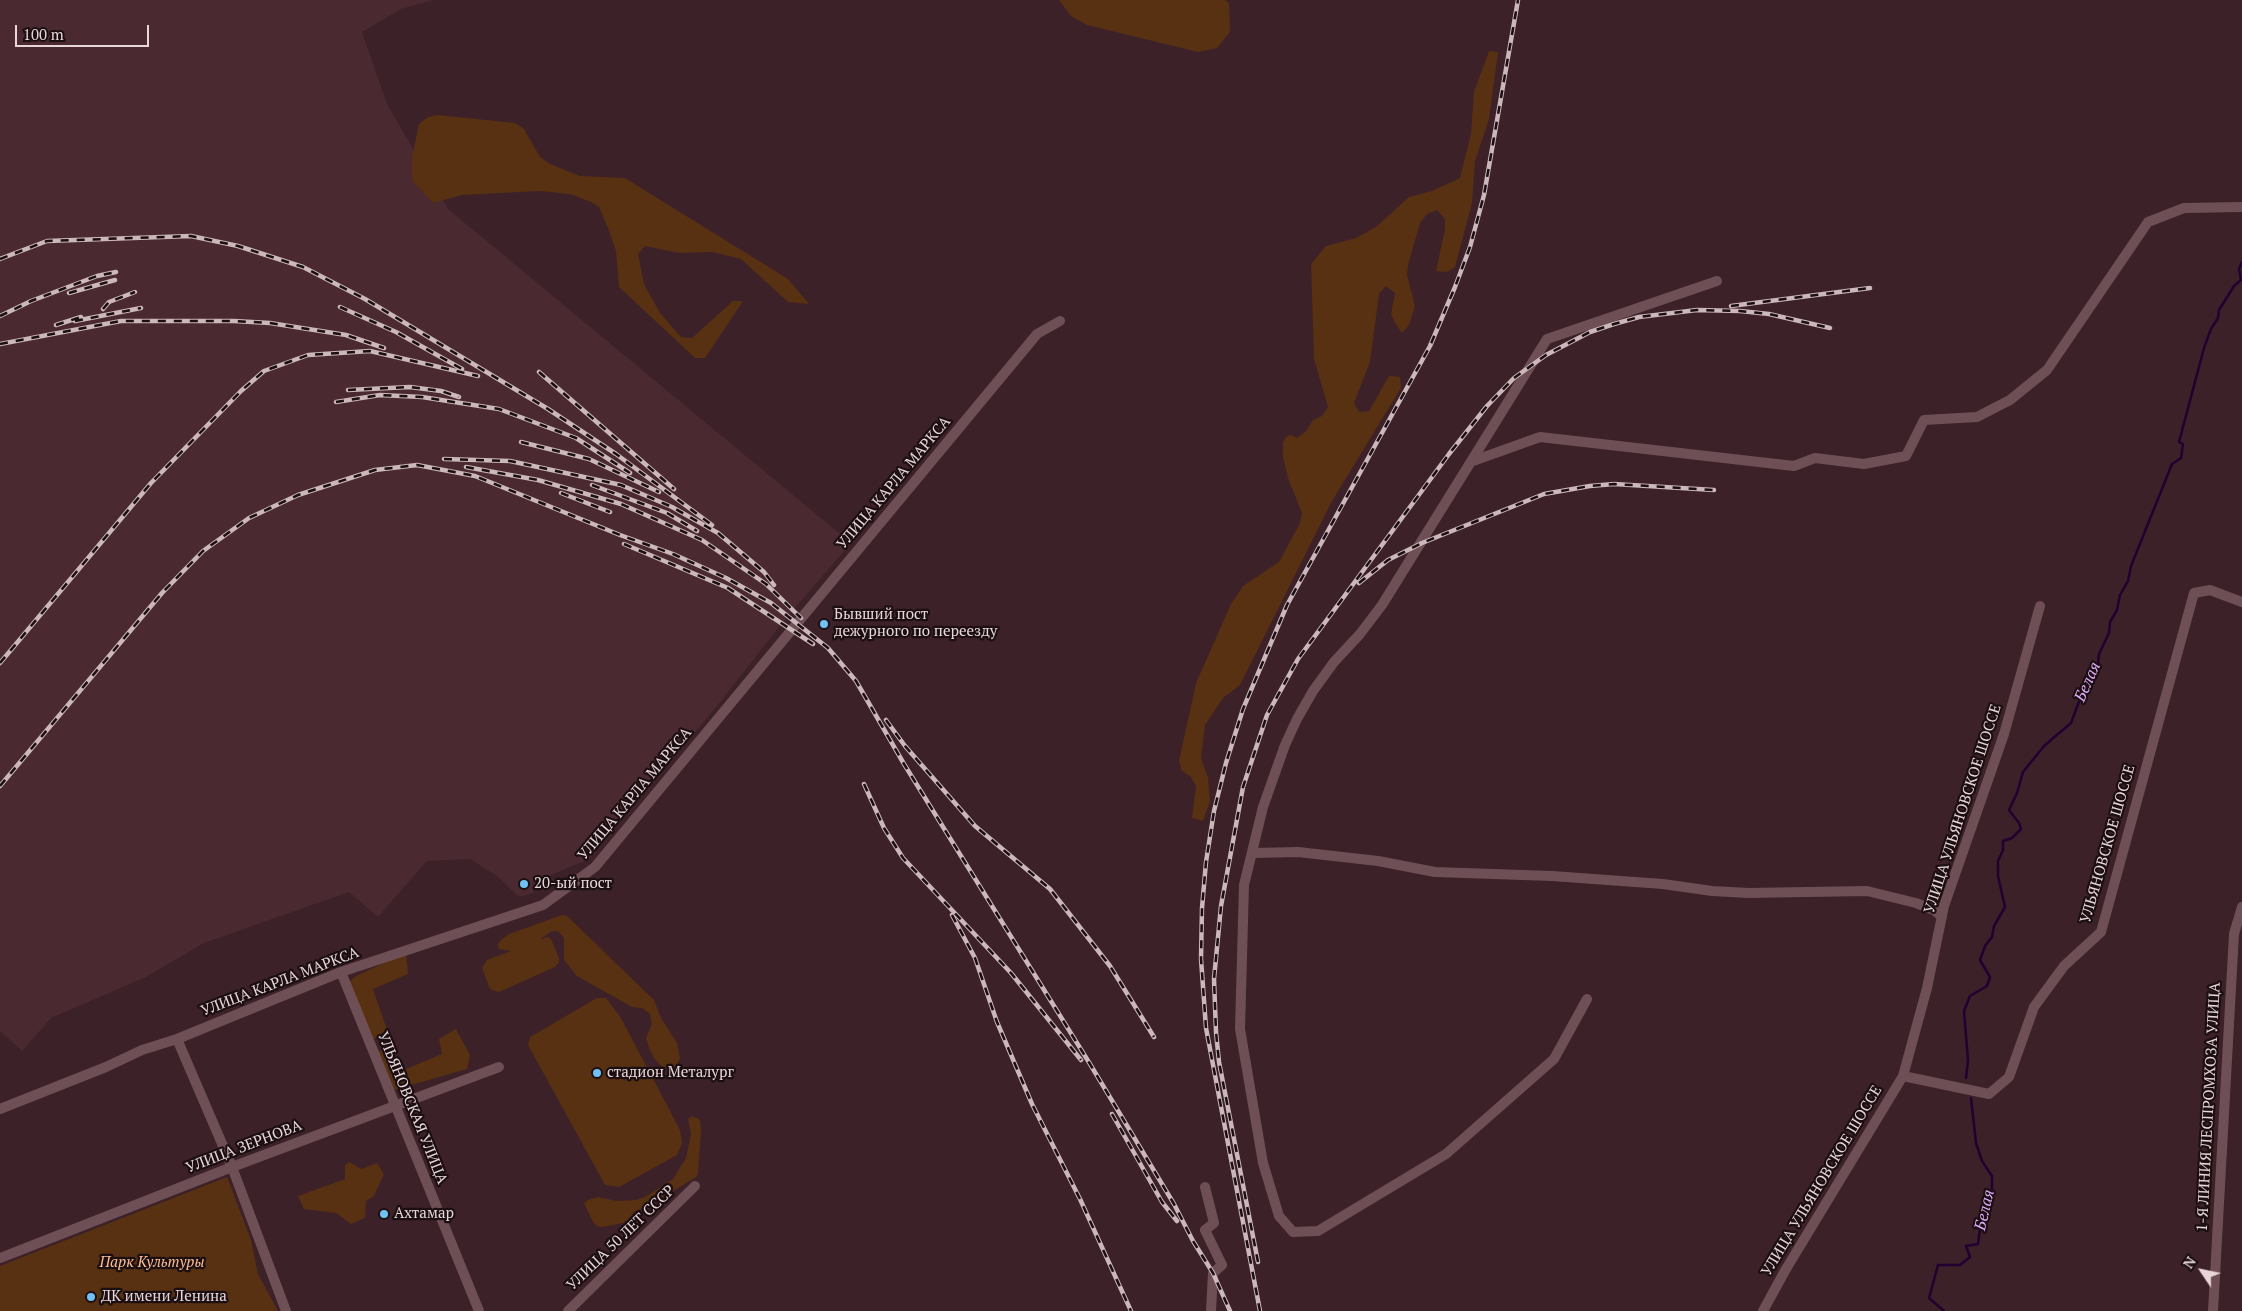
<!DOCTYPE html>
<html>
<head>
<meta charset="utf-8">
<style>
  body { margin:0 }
  #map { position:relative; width:2242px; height:1311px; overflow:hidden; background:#3c2128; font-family:"PT Serif",serif }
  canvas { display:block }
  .north { position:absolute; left:2177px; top:1246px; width:50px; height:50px; -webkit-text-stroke:4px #1b0f12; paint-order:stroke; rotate:304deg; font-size:14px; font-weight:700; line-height:20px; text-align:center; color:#e9d6d9 }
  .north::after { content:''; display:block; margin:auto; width:18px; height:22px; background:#e9d6d9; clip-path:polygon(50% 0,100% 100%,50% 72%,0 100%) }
  .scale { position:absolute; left:15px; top:25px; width:134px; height:22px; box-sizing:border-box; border:2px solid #e9d6d9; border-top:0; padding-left:6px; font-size:15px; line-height:18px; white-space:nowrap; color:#e9d6d9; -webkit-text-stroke:4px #1b0f12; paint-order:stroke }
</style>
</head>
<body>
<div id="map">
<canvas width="2242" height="1311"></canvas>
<div class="north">N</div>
<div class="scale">100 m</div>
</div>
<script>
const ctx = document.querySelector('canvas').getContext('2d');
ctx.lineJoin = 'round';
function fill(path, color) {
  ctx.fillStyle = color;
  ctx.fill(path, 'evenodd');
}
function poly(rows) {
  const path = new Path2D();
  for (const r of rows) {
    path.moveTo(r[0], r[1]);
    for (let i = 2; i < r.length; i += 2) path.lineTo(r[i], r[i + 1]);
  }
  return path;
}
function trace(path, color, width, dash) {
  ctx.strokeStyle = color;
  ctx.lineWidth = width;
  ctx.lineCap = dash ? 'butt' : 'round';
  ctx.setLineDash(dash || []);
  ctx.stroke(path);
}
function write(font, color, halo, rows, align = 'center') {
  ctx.font = font + ' "PT Serif",serif';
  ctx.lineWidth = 4.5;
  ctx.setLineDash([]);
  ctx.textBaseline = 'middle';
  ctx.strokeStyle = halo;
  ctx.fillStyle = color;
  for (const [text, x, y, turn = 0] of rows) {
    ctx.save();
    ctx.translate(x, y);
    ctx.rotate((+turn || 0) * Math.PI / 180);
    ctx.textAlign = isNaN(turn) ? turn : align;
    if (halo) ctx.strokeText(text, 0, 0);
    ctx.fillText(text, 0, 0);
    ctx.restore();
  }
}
fill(poly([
  [0,0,433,0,401,9,362,32,387,104,448,209,851,543,786,618,721,701,589,859,536,881,533,893,519,897,497,876,470,859,427,861,378,917,349,892,204,943,146,977,51,1018,22,1051,0,1031]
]), '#4a2931');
fill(poly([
  [1059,0,1225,0,1229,3,1230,32,1217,48,1198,52,1087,25,1071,16],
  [1489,51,1498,52,1489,119,1475,161,1472,203,1455,267,1447,272,1436,271,1445,229,1445,219,1437,210,1427,214,1420,223,1408,265,1407,275,1415,306,1409,325,1402,333,1395,323,1391,314,1395,293,1386,286,1379,294,1370,362,1354,403,1359,412,1369,411,1389,376,1400,377,1401,388,1332,501,1240,685,1223,698,1205,725,1201,758,1208,778,1210,801,1203,821,1192,818,1196,786,1191,777,1182,771,1179,761,1196,683,1231,604,1243,586,1279,562,1300,523,1302,513,1289,481,1283,458,1283,443,1286,437,1290,435,1297,438,1306,431,1313,420,1322,416,1328,407,1314,359,1311,264,1326,246,1356,238,1376,227,1409,197,1432,191,1460,178,1471,134,1474,92],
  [438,115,515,123,524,129,540,157,550,164,580,176,625,178,788,279,809,304,788,302,741,259,712,252,679,253,645,246,638,254,644,284,660,313,681,337,692,338,733,301,743,301,705,358,695,358,619,287,616,251,608,228,599,207,591,202,570,194,540,191,462,195,433,203,412,180,412,157,419,124,428,117],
  [562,915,567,916,654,1000,661,1018,677,1043,680,1058,675,1069,670,1070,661,1066,654,1058,649,1048,646,1038,652,1024,650,1014,642,1008,632,1007,577,976,564,960,564,938,558,931,552,931,540,939,549,937,551,939,559,958,559,962,555,967,499,992,490,989,482,968,487,960,511,951,499,949,498,944,501,940,509,934],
  [406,953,408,974,373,989,387,1030,373,1040,349,982,356,976],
  [597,998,606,998,621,1018,680,1130,682,1143,677,1155,619,1187,605,1185,528,1045,530,1037],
  [456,1029,470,1055,467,1069,394,1090,376,1053,390,1045,399,1072,442,1054,439,1039],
  [692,1116,700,1120,701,1130,698,1173,696,1177,650,1205,634,1212,628,1220,623,1223,602,1227,597,1226,593,1222,584,1203,588,1200,598,1197,617,1201,636,1200,645,1197,673,1179,686,1158,691,1134,688,1119],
  [349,1162,361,1169,377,1163,384,1174,374,1196,366,1201,365,1218,351,1224,336,1213,304,1209,298,1196,345,1179,345,1165],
  [227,1177,251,1240,258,1274,278,1311,0,1311,0,1266]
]), '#583012');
trace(poly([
  [1966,1078,1968,1060,1964,1011,1970,996,1987,986,1990,977,1980,960,1985,946,1992,937,1994,926,2005,907,1998,876,1998,861,2003,850,2003,841,2012,838,2021,829,2019,823,2009,810,2017,793,2023,772,2044,746,2071,723,2089,675,2098,664,2099,654,2109,633,2110,622,2117,610,2120,595,2128,581,2131,566,2172,464,2181,458,2183,444,2179,442,2204,348,2211,329,2218,318,2219,310,2234,286,2241,280,2239,269,2242,262],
  [1944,1311,1929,1298,1938,1265,1960,1265,1970,1257,1966,1246,1978,1244,1982,1213,1992,1194,1992,1176,1982,1161,1976,1143,1971,1098]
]), '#220031', 2.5);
trace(poly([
  [1473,461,1540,437,1794,466,1815,458,1864,464,1906,456,1924,420,1977,417,2010,400,2047,370,2148,222,2184,208,2242,207],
  [1253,853,1298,852,1378,861,1435,872,1552,876,1663,884,1712,891,1748,893,1867,891,1916,903,1934,910,1942,917],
  [341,972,479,1311],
  [1587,999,1554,1059,1446,1154,1318,1231,1293,1232,1279,1216,1263,1163,1240,1029,1244,885,1263,807,1285,745,1297,719,1313,691,1334,662,1360,634,1382,605,1547,339,1717,281],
  [177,1039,232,1167,286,1311],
  [1903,1076,1989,1094,2009,1077,2034,1007,2064,966,2101,932,2194,593,2210,590,2242,602],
  [0,1109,106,1067,142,1050,177,1039,341,972,543,905,595,867,1037,334,1060,321],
  [1205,1187,1214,1223,1205,1230,1222,1265,1213,1273,1211,1311],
  [0,1258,232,1167,499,1067],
  [568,1311,695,1186],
  [1763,1311,1786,1269,1903,1076,1927,988,1944,906,2004,734,2040,606],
  [2213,1311,2234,934,2242,907]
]), '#6f4f56', 10);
const rail = poly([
  [0,259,47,241,191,236,238,246,303,267,365,299,548,409,616,454,712,525],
  [69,293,115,280],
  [1731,306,1870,288],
  [340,307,396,332,462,369],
  [103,309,109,302,135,292],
  [0,316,31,301,97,276,116,272],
  [75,321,141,308],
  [56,325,81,317],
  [0,344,121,321,234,321,270,323,346,335,384,348],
  [539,372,674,489],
  [348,390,410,387,441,391,459,397],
  [336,402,380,395,422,397,499,409,576,438,630,473],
  [521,442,589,459,659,492],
  [444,459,510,461,621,485,672,507,718,533,764,572,774,585],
  [466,467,538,480,621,504,702,540,766,584,801,618],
  [592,485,667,513,697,531],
  [561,493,610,512],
  [624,544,728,588,813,644],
  [1359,583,1388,560,1422,543,1544,494,1590,486,1614,484,1714,490],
  [0,663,151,483,241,391,264,371,308,355,370,351,478,376],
  [886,720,905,746,975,826,1050,889,1110,966,1154,1037],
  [864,784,884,828,903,858,1011,973,1081,1060],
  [0,786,162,593,203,551,249,518,298,495,375,470,417,465,475,476,620,535,673,554,726,578,771,603,828,648,856,681,904,764,1090,1064,1174,1204,1193,1241,1213,1273,1230,1311],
  [952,915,975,958,997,1022,1032,1104,1080,1199,1131,1311],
  [1112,1114,1162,1202,1177,1221],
  [1258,1262,1219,1062,1216,1032,1214,979,1221,906,1243,787,1267,715,1298,659,1449,454,1487,406,1514,378,1546,355,1590,332,1614,324,1639,317,1697,310,1740,311,1769,314,1830,328],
  [1260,1311,1206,1028,1201,959,1202,908,1206,862,1214,811,1226,763,1243,709,1287,605,1430,346,1455,287,1470,247,1484,195,1518,0]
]);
trace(rail, '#ccb7bb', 4.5);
trace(rail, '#1b0f12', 2.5, [8]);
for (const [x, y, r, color] of [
  [824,624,5,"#70c1f4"],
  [524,884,5,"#70c1f4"],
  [597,1073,5,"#70c1f4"],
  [384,1214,5,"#70c1f4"],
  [91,1297,5,"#70c1f4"]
]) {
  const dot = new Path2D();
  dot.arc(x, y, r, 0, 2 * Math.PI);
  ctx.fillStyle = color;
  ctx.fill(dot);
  trace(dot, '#1b0f12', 2);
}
write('15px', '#e9d6d9', '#1b0f12', [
  ["УЛИЦА КАРЛА МАРКСА",894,483,-50],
  ["УЛИЦА КАРЛА МАРКСА",635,794,-50],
  ["УЛИЦА УЛЬЯНОВСКОЕ ШОССЕ",1963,809,-72],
  ["УЛЬЯНОВСКОЕ ШОССЕ",2108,844,-74],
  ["УЛИЦА КАРЛА МАРКСА",280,982,-21],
  ["1-Я ЛИНИЯ ЛЕСПРОМХОЗА УЛИЦА",2209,1107,-87],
  ["УЛЬЯНОВСКАЯ УЛИЦА",412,1108,68],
  ["УЛИЦА ЗЕРНОВА",244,1147,-21],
  ["УЛИЦА УЛЬЯНОВСКОЕ ШОССЕ",1822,1181,-59],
  ["УЛИЦА 50 ЛЕТ СССР",621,1238,-44]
]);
write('15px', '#e9d6d9', '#1b0f12', [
  ["Бывший пост",834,615],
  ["дежурного по переезду",834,632],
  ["20-ый пост",534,884],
  ["стадион Металург",607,1073],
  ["Ахтамар",394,1214],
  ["ДК имени Ленина",101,1297]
], 'left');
write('italic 15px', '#fdbd93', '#1b0f12', [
  ["Парк Культуры",152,1263]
]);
write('italic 16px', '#e2adfe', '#1b0f12', [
  ["Белая",2088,682,-66],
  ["Белая",1985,1210,-77]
]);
</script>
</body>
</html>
